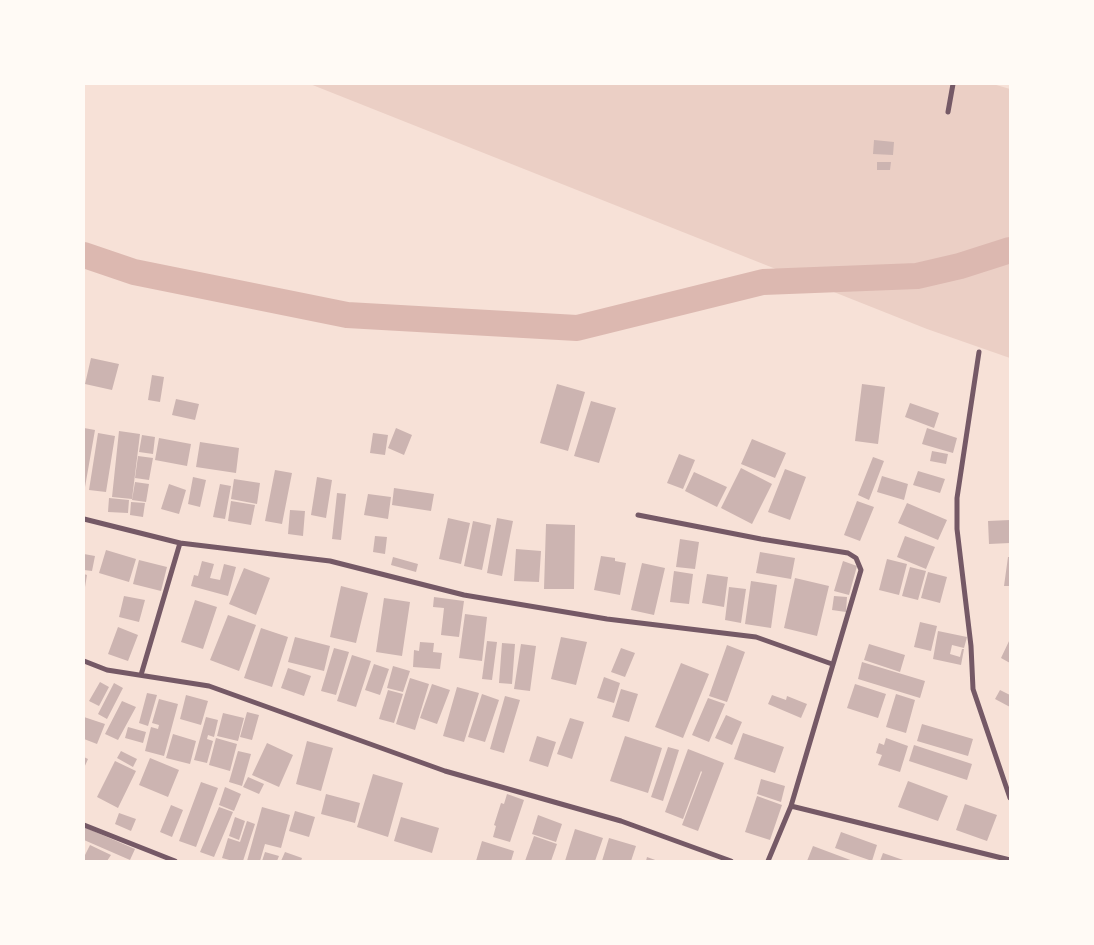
<!DOCTYPE html>
<html>
<head>
<meta charset="utf-8">
<style>
  body { margin:0 }
  #map { position:relative; width:1094px; height:945px; overflow:hidden; background:#f7e1d7; font-family:Inter,sans-serif }
  canvas { display:block }
  .frame { position:absolute; inset:0; border:85px solid #fffaf5; pointer-events:none }
</style>
</head>
<body>
<div id="map">
<canvas width="1094" height="945"></canvas>
<div class="frame"></div>
</div>
<script>
const ctx = document.querySelector('canvas').getContext('2d');
ctx.lineJoin = 'round';
function fill(path, color) {
  ctx.fillStyle = color;
  ctx.fill(path, 'evenodd');
}
function poly(rows) {
  const path = new Path2D();
  for (const r of rows) {
    path.moveTo(r[0], r[1]);
    for (let i = 2; i < r.length; i += 2) path.lineTo(r[i], r[i + 1]);
  }
  return path;
}
function trace(path, color, width, dash) {
  ctx.strokeStyle = color;
  ctx.lineWidth = width;
  ctx.lineCap = dash ? 'butt' : 'round';
  ctx.setLineDash(dash || []);
  ctx.stroke(path);
}
fill(poly([
  [310,84,993,84,1010,89,1010,358,927,329]
]), '#ebcfc5');
trace(poly([
  [84,255,134,272,347,315,577,328,763,282,917,276,960,266,1010,250]
]), '#dcb8b0', 26);
fill(poly([
  [874,140,894,142,893,155,873,154],
  [877,162,891,162,890,170,877,170],
  [91,358,119,364,112,390,85,384],
  [152,375,164,377,160,402,148,400],
  [557,384,585,392,568,451,540,443],
  [862,384,885,387,878,444,855,441],
  [176,399,199,404,195,420,172,415],
  [591,401,616,408,599,463,574,456],
  [910,403,939,413,934,428,905,417],
  [84,428,95,430,85,487,84,487],
  [396,428,412,435,404,455,388,448],
  [927,428,957,438,953,453,922,444],
  [119,431,140,434,132,499,112,497],
  [98,433,115,436,106,492,89,490],
  [373,433,388,435,385,455,370,453],
  [142,435,155,437,153,454,139,452],
  [159,438,191,444,187,466,155,460],
  [752,439,786,453,775,478,741,464],
  [200,442,239,448,236,473,196,467],
  [932,451,948,454,946,464,930,461],
  [679,454,695,460,683,489,667,483],
  [138,456,153,458,149,480,135,478],
  [873,457,884,461,869,500,858,495],
  [741,468,772,484,752,524,721,508],
  [785,469,806,477,790,520,768,512],
  [275,470,292,473,282,524,265,521],
  [918,471,945,479,940,493,913,485],
  [694,472,727,487,717,507,685,491],
  [882,476,908,484,904,500,877,492],
  [193,477,206,480,200,507,188,504],
  [317,477,332,480,326,518,311,515],
  [234,479,260,483,257,504,231,499],
  [135,482,149,484,146,502,132,500],
  [169,484,186,490,179,514,161,509],
  [220,484,231,486,225,519,213,517],
  [394,488,434,494,431,511,392,505],
  [337,493,346,494,341,540,332,539],
  [368,494,391,497,388,519,364,515],
  [109,498,129,500,128,513,108,512],
  [231,501,255,505,251,525,228,521],
  [857,501,874,507,860,541,844,535],
  [131,502,145,503,143,517,130,515],
  [907,503,947,520,938,540,898,523],
  [290,510,305,511,303,536,288,534],
  [448,518,470,523,461,564,439,559],
  [497,518,513,521,502,576,487,573],
  [1010,520,1010,543,989,544,988,521],
  [473,521,491,525,482,570,464,566],
  [546,524,575,525,574,589,544,589],
  [375,536,387,537,385,554,373,552],
  [905,536,935,547,926,569,897,557],
  [680,539,699,542,695,569,676,567],
  [516,549,541,551,539,582,514,581],
  [106,550,136,559,129,582,99,573],
  [760,552,795,558,791,579,756,573],
  [84,554,95,556,92,571,84,570],
  [601,556,615,558,615,561,626,563,620,595,594,590],
  [393,557,418,564,416,572,391,565],
  [1008,557,1010,557,1010,586,1004,586],
  [887,559,907,564,899,595,879,590],
  [139,560,167,567,161,591,133,584],
  [202,561,214,564,210,578,220,580,224,564,236,567,228,596,191,586,194,575,198,576],
  [843,561,857,566,849,595,834,591],
  [642,563,665,568,654,615,631,610],
  [910,567,926,571,918,600,902,596],
  [244,568,270,578,256,615,229,604],
  [674,571,693,574,689,604,670,602],
  [928,572,947,577,940,603,921,598],
  [84,574,87,575,85,587,84,587],
  [707,574,728,577,724,607,702,603],
  [795,578,829,586,817,636,784,628],
  [751,581,777,585,771,628,745,624],
  [341,586,368,593,356,643,330,637],
  [729,587,746,589,741,623,725,620],
  [124,596,145,600,139,622,119,617],
  [834,596,847,597,846,612,832,610],
  [434,597,464,601,459,637,441,635,444,608,433,607],
  [384,598,410,602,402,656,376,652],
  [195,600,217,607,203,649,181,642],
  [465,614,487,617,482,661,459,658],
  [228,615,256,625,239,671,210,660],
  [920,622,937,626,931,651,914,647],
  [118,627,138,635,128,661,108,654],
  [261,628,288,637,272,687,244,678],
  [938,631,967,637,964,648,952,645,950,654,960,657,962,649,964,649,961,665,933,659],
  [295,637,330,646,324,671,288,662],
  [561,637,587,642,576,685,551,679],
  [1010,639,1010,663,1001,658],
  [487,641,497,642,492,680,482,679],
  [420,642,434,643,433,652,442,653,440,669,413,667,414,650,419,651],
  [502,643,515,644,512,684,499,683],
  [521,644,536,646,530,691,514,689],
  [869,644,905,655,900,672,864,660],
  [727,645,745,652,727,702,709,696],
  [334,648,349,652,336,695,321,691],
  [621,648,635,653,625,677,611,672],
  [352,655,371,661,356,707,337,701],
  [862,662,925,681,920,698,858,679],
  [681,663,709,674,683,738,655,727],
  [374,664,389,669,380,695,365,690],
  [393,666,410,671,403,692,387,688],
  [288,668,311,676,304,696,281,688],
  [604,677,620,683,614,703,597,698],
  [410,678,429,684,415,730,396,724],
  [100,682,109,687,99,706,89,701],
  [114,683,123,688,107,719,98,714],
  [432,684,450,690,437,724,420,718],
  [855,684,886,694,878,718,847,708],
  [457,687,479,693,464,742,443,736],
  [621,689,638,694,629,722,612,717],
  [388,690,403,694,394,723,379,719],
  [1000,690,1010,695,1010,707,995,699],
  [147,693,157,695,148,726,139,723],
  [482,694,499,700,485,742,468,737],
  [896,694,915,700,906,733,886,727],
  [186,695,208,701,201,725,180,719],
  [772,695,786,700,787,696,807,704,801,718,768,704],
  [505,696,520,700,504,753,490,749],
  [708,698,725,704,709,742,692,735],
  [159,699,178,704,164,756,145,751,151,727,158,729,159,725,152,723],
  [122,701,136,707,118,740,105,734],
  [247,712,259,715,252,740,240,737],
  [223,713,244,718,238,741,217,736],
  [726,715,742,722,732,745,715,738],
  [84,717,105,724,97,744,84,739],
  [206,717,218,720,214,737,208,735,207,739,213,741,207,763,194,760],
  [570,718,584,722,572,759,557,754],
  [922,724,973,739,968,756,917,741],
  [128,727,146,732,143,743,125,738],
  [743,733,784,747,775,773,734,759],
  [173,734,196,741,190,764,166,758],
  [537,736,556,742,548,767,529,761],
  [625,736,662,748,648,793,610,781],
  [216,738,237,744,230,771,209,765],
  [886,738,908,746,900,772,878,765,882,755,876,753,879,743,884,745],
  [307,741,333,748,321,791,296,784],
  [267,743,293,755,279,787,252,775],
  [914,745,972,764,967,780,909,761],
  [668,747,679,750,663,801,651,797],
  [688,749,724,763,698,831,682,825,702,772,701,771,683,819,665,812],
  [121,751,137,759,133,767,117,758],
  [238,751,251,754,242,786,229,782],
  [84,757,88,759,84,768],
  [150,758,179,770,168,797,139,785],
  [115,761,136,771,118,808,97,797],
  [373,774,403,783,388,837,357,827],
  [248,777,264,784,259,794,243,787],
  [761,779,785,786,781,802,757,794],
  [908,781,948,796,938,821,898,807],
  [201,782,218,788,196,847,179,841],
  [225,787,241,794,234,811,219,805],
  [326,794,360,803,355,823,321,814],
  [507,794,524,800,510,842,493,837,496,826,494,825,501,803,504,804],
  [757,796,782,805,770,840,745,832],
  [965,804,997,815,987,841,956,830],
  [171,805,183,810,172,837,160,832],
  [219,807,233,812,214,857,200,852],
  [262,807,290,815,281,848,265,844,260,861,247,861],
  [295,811,315,817,309,837,289,831],
  [119,813,136,819,131,831,115,824],
  [538,815,562,824,556,842,532,834],
  [235,817,245,821,239,840,229,836],
  [401,817,439,828,432,853,394,841],
  [247,821,255,824,243,861,233,861,222,858,228,838,240,842],
  [84,827,135,849,130,860,84,840],
  [575,829,603,838,595,861,565,861],
  [841,832,877,845,872,861,835,848],
  [534,836,557,844,551,861,525,861],
  [609,838,636,846,631,861,602,861],
  [482,841,514,851,511,861,476,861],
  [90,845,111,855,107,861,84,861,84,857],
  [813,846,853,861,807,861],
  [265,852,279,856,277,861,262,861],
  [285,852,302,858,301,861,281,861],
  [883,853,906,861,880,861],
  [647,857,658,861,646,861]
]), '#ccb4b1');
trace(poly([
  [948,112,953,84],
  [979,352,957,498,957,529,971,646,973,689,1010,798],
  [638,515,761,539,848,553,856,558,861,570,791,806,768,861],
  [84,519,180,543,330,561,464,595,607,619,756,637,832,664],
  [84,661,107,670,209,686,445,771,621,821,731,861],
  [141,675,180,543],
  [791,806,1010,860],
  [84,825,175,861]
]), '#755966', 5);
</script>
</body>
</html>
